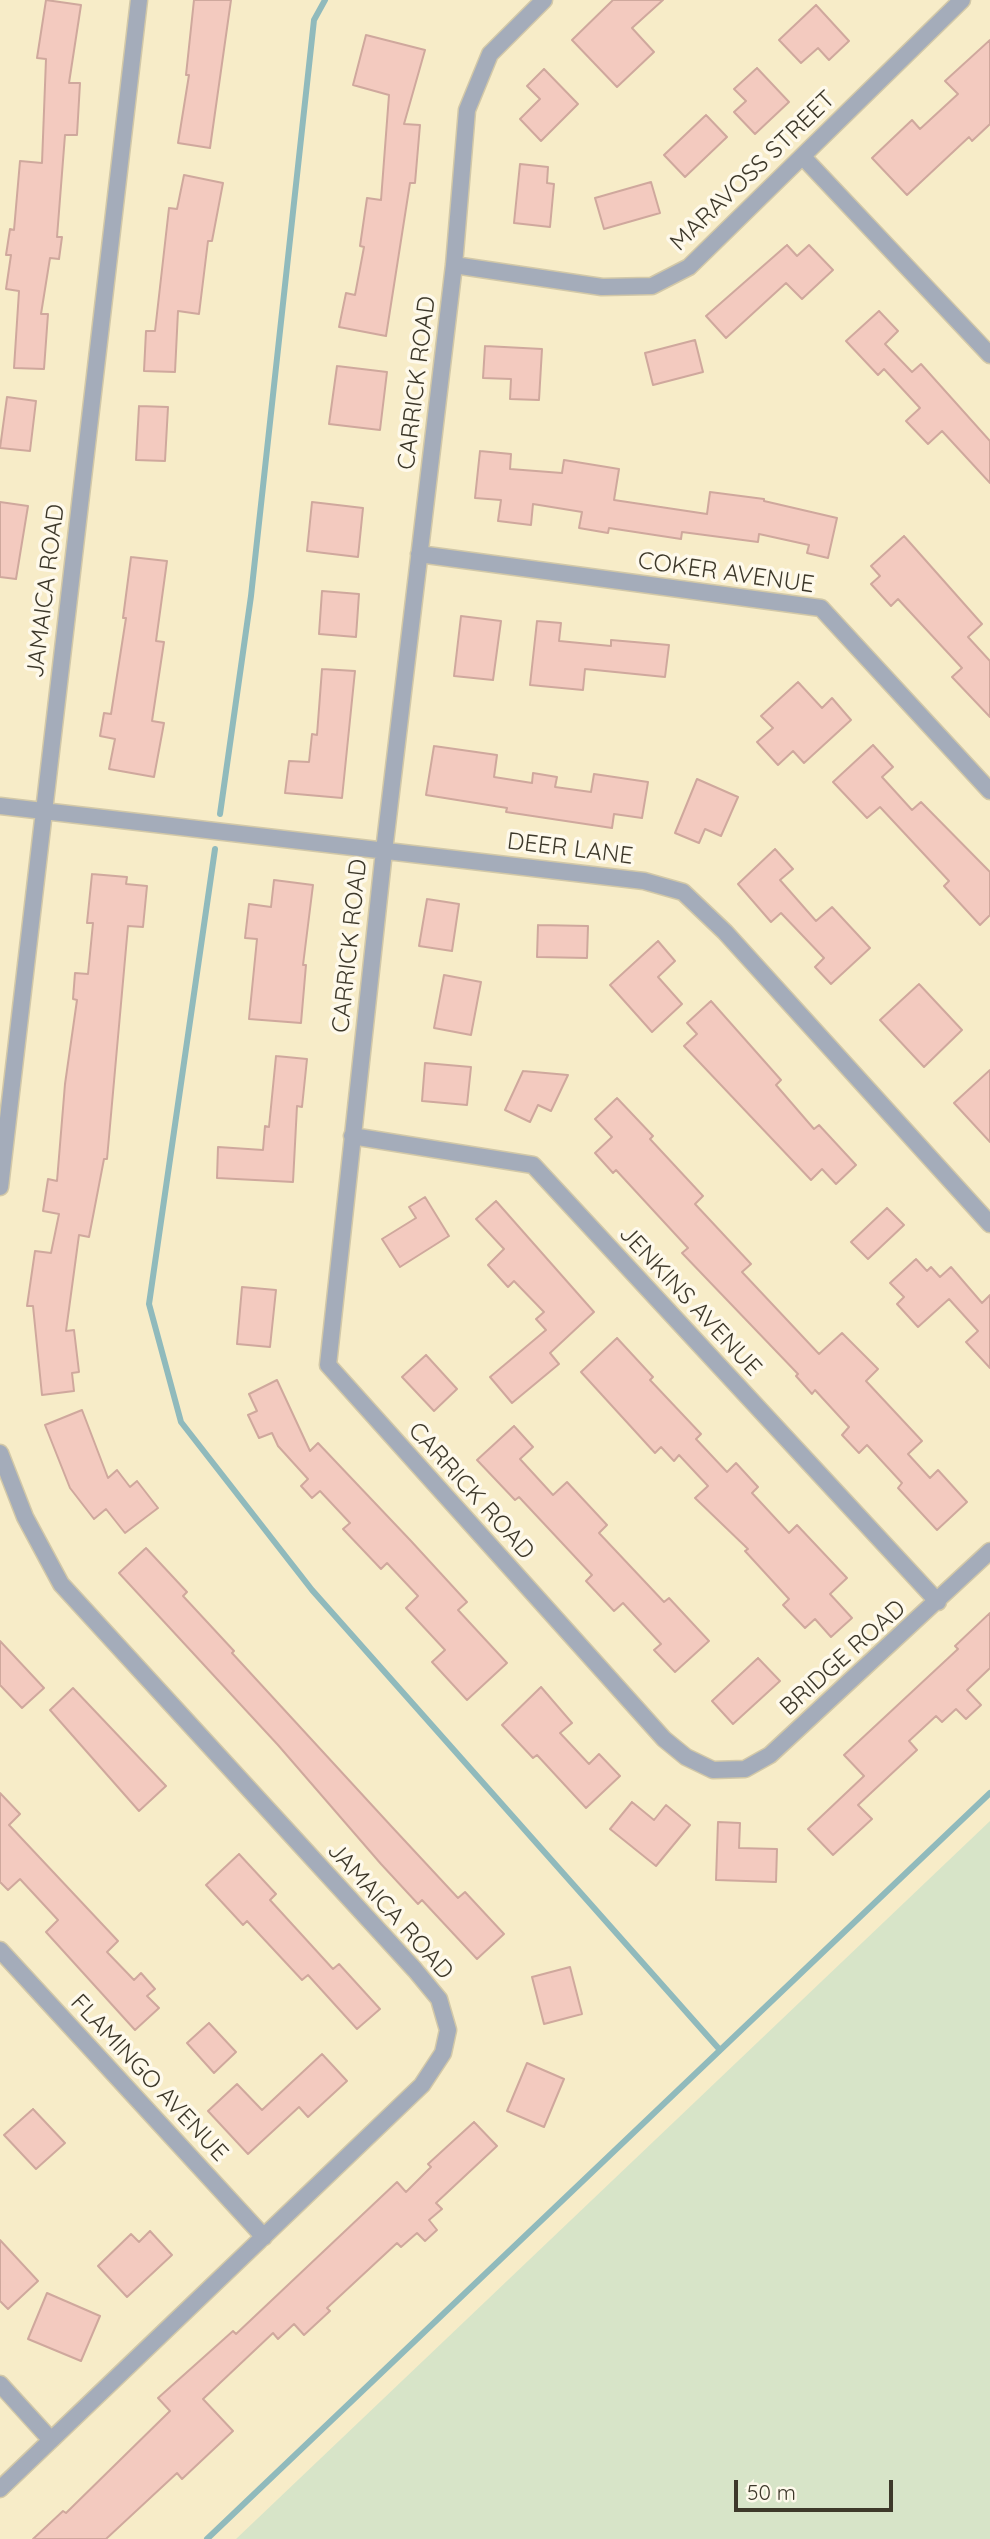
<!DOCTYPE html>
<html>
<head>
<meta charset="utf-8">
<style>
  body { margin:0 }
  #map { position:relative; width:990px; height:2539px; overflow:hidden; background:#f7ecc8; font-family:Quicksand,sans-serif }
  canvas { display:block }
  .scale { position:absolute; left:734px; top:2480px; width:159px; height:32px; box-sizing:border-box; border:4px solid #3d382a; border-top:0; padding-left:9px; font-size:21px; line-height:24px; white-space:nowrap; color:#3d382a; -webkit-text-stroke:5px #fef9eb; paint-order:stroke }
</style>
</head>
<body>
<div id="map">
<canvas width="990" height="2539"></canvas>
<div class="scale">50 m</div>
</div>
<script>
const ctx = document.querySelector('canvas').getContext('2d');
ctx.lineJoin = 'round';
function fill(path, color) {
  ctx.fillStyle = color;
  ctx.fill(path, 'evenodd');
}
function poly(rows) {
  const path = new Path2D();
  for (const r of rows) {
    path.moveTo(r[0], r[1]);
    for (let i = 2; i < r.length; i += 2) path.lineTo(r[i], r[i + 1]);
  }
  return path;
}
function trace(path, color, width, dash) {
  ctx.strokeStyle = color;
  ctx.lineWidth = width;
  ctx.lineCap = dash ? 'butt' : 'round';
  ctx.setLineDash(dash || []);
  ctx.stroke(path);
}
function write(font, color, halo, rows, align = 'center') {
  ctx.font = font + ' Quicksand,sans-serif';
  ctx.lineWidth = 7;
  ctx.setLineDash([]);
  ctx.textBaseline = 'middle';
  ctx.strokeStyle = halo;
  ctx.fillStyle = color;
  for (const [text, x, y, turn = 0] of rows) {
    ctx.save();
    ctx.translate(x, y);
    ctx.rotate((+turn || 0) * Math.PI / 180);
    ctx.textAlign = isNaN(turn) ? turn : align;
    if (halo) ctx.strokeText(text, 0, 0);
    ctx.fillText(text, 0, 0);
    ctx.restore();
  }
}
fill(poly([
  [990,1821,990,2539,236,2539]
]), '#d7e4c8');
trace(poly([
  [220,814,251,596,314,20,325,0],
  [215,849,149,1304,181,1422,312,1590,720,2050],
  [207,2539,990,1793]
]), '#90babc', 6);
const building = poly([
  [46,0,81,5,69,83,80,83,77,135,65,135,57,237,62,237,59,259,50,258,41,314,48,314,44,369,14,368,19,291,6,289,11,255,6,255,10,229,14,230,20,161,42,163,46,59,37,58,46,0],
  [194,0,231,0,210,148,178,143,189,75,186,75,194,0],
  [613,0,663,0,632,28,654,52,617,87,572,40,613,0],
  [816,5,849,41,829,60,818,48,801,63,779,40,816,5],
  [366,35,425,50,404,124,420,125,415,183,410,183,386,336,339,327,346,293,355,295,364,247,360,246,367,198,381,200,389,95,353,85,366,35],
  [990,40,990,124,972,141,969,137,907,195,872,158,912,120,920,129,958,94,945,81,990,40],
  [757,68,789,102,755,134,734,112,746,101,734,89,757,68],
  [544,69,578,104,541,141,520,119,540,99,527,86,544,69],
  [706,115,727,137,685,177,664,155,706,115],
  [520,164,548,167,547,183,554,184,550,227,514,223,520,164],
  [184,175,223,183,212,241,208,241,199,314,178,311,175,372,144,371,146,331,155,331,169,208,177,209,184,175],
  [651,182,660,213,604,229,595,198,651,182],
  [787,245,797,256,809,245,833,270,802,299,786,283,726,338,706,316,787,245],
  [879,311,898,331,885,344,912,372,921,364,990,441,990,483,942,431,928,444,906,421,920,408,884,369,878,375,846,341,879,311],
  [695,340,703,372,653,385,645,353,695,340],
  [485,346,542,349,539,400,510,399,511,379,483,378,485,346],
  [337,366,387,372,380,430,329,424,337,366],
  [7,397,36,401,30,451,0,448,7,397],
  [139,406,168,407,165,461,136,460,139,406],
  [480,451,511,454,510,469,562,473,564,460,619,469,614,500,707,514,710,492,764,499,764,501,837,518,828,558,807,553,809,545,759,534,758,542,682,532,681,539,609,528,608,533,579,528,582,512,533,504,531,525,498,521,501,500,475,498,480,451],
  [0,502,28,506,16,579,0,577,0,502],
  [312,502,363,508,358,557,307,551,312,502],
  [904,536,982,624,968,637,990,661,990,717,952,677,962,668,898,599,891,606,871,584,880,576,871,566,904,536],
  [131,557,167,561,156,641,164,642,152,721,164,723,154,777,109,769,115,739,100,736,104,713,111,714,126,618,123,618,131,557],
  [322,591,359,594,356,637,319,634,322,591],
  [461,616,501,621,493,680,454,676,461,616],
  [537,621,561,623,559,641,611,646,611,640,669,645,665,677,585,669,583,690,530,685,537,621],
  [322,669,355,671,342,798,285,793,289,761,309,762,312,734,317,735,322,669],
  [798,682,822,708,832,698,851,720,804,763,793,751,778,765,757,742,773,728,761,716,798,682],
  [873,745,893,767,882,777,912,810,921,802,990,872,990,915,980,925,944,886,949,881,880,807,867,818,833,782,873,745],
  [434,746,497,755,494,777,532,783,533,773,557,777,555,787,591,792,594,774,648,782,642,818,614,814,612,828,506,812,507,808,426,795,434,746],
  [697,779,738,797,721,836,705,829,699,843,675,833,697,779],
  [775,849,793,869,780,880,816,921,832,907,870,948,831,984,815,967,824,958,781,913,771,922,738,884,775,849],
  [92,874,127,877,126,884,147,886,143,927,128,926,107,1159,104,1159,89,1237,79,1235,66,1331,74,1330,79,1372,72,1373,74,1391,42,1395,33,1306,27,1306,35,1251,51,1253,59,1214,43,1211,48,1179,57,1181,65,1084,77,1000,73,999,75,973,88,974,93,923,87,923,92,874],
  [274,880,313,885,303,965,306,965,301,1023,249,1019,257,939,245,938,249,904,271,907,274,880],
  [427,899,459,904,452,951,419,946,427,899],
  [538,925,588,926,587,958,537,957,538,925],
  [658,941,675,961,658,977,682,1004,652,1032,610,985,658,941],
  [444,975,481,982,471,1035,434,1028,444,975],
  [919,984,962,1030,924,1067,880,1020,919,984],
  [711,1001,781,1080,776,1085,814,1129,819,1125,856,1165,836,1184,822,1169,811,1180,684,1046,697,1034,687,1023,711,1001],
  [276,1056,307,1059,302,1107,297,1106,293,1182,217,1178,218,1147,263,1150,265,1126,269,1127,276,1056],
  [425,1063,471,1067,467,1105,422,1101,425,1063],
  [990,1070,990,1142,954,1103,990,1070],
  [523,1071,568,1075,551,1111,538,1105,530,1122,505,1110,523,1071],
  [617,1098,653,1136,650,1139,703,1196,695,1204,751,1264,742,1272,819,1354,842,1333,878,1369,866,1381,922,1441,908,1454,930,1478,938,1470,967,1502,937,1530,898,1488,902,1483,867,1445,859,1453,842,1435,849,1427,815,1390,812,1394,796,1376,798,1374,682,1253,688,1248,616,1170,613,1173,595,1153,612,1137,595,1119,617,1098],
  [425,1197,449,1236,400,1267,382,1239,416,1218,409,1207,425,1197],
  [496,1201,594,1312,550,1353,559,1364,512,1403,490,1377,546,1330,536,1319,544,1312,514,1281,508,1287,488,1265,504,1249,476,1219,496,1201],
  [887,1208,904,1225,868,1259,851,1242,887,1208],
  [916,1259,927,1271,931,1267,940,1277,951,1267,982,1303,990,1295,990,1368,966,1342,978,1331,949,1299,918,1327,897,1304,904,1297,890,1283,916,1259],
  [242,1287,276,1290,270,1347,237,1344,242,1287],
  [617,1338,653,1377,650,1380,701,1434,696,1439,727,1472,736,1463,758,1487,752,1493,789,1533,797,1525,847,1578,830,1594,852,1618,831,1637,815,1619,805,1628,783,1605,789,1599,745,1551,748,1549,695,1498,708,1486,679,1455,674,1461,661,1447,655,1453,581,1372,617,1338],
  [426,1355,457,1389,434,1411,402,1377,426,1355],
  [277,1380,310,1451,318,1443,411,1541,467,1602,458,1610,507,1663,467,1700,432,1662,445,1650,406,1608,418,1596,387,1563,381,1569,343,1529,350,1523,320,1491,312,1498,301,1486,308,1479,278,1446,272,1433,259,1438,248,1415,257,1411,249,1394,277,1380],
  [82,1410,108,1478,117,1470,130,1487,137,1481,158,1508,125,1533,106,1509,94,1519,70,1488,45,1425,82,1410],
  [514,1426,533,1447,520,1459,553,1495,567,1482,607,1525,599,1533,664,1602,669,1598,709,1641,675,1672,654,1650,661,1644,623,1603,614,1611,586,1581,592,1575,519,1497,515,1500,477,1460,514,1426],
  [146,1548,187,1592,183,1596,234,1651,232,1653,392,1827,458,1898,465,1892,504,1934,477,1959,422,1900,418,1904,381,1864,278,1745,119,1573,146,1548],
  [990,1613,990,1668,967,1690,981,1705,966,1719,956,1709,942,1722,936,1716,909,1741,917,1750,858,1805,872,1819,833,1855,808,1829,864,1776,844,1755,958,1649,955,1646,990,1613],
  [0,1641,44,1688,22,1708,0,1685,0,1641],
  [758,1658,780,1681,733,1724,712,1701,758,1658],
  [541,1687,572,1723,560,1733,589,1764,599,1754,620,1776,586,1808,537,1755,533,1758,502,1725,541,1687],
  [73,1688,166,1786,139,1811,50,1710,73,1688],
  [0,1793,20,1814,9,1825,118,1941,107,1952,134,1980,141,1973,155,1989,147,1996,159,2008,135,2030,46,1932,58,1920,20,1879,8,1890,0,1882,0,1793],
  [632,1802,654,1820,666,1805,690,1825,656,1866,610,1829,632,1802],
  [718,1822,740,1823,739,1848,777,1849,776,1882,716,1880,718,1822],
  [239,1854,276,1894,270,1900,333,1969,339,1964,380,2009,357,2029,308,1975,302,1980,247,1921,243,1925,206,1885,239,1854],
  [570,1967,582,2014,544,2024,532,1977,570,1967],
  [209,2023,236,2052,214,2073,187,2043,209,2023],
  [322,2054,347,2081,308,2117,299,2107,248,2154,208,2111,237,2084,262,2110,322,2054],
  [527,2063,564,2079,544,2127,507,2111,527,2063],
  [33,2109,65,2143,36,2169,4,2135,33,2109],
  [474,2122,497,2146,436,2203,442,2209,429,2220,437,2230,425,2241,417,2233,401,2247,397,2243,327,2308,330,2311,304,2335,294,2324,278,2339,273,2333,203,2399,233,2431,182,2479,177,2473,106,2539,33,2539,63,2511,66,2513,170,2411,158,2398,233,2331,236,2334,397,2182,406,2192,431,2167,428,2164,474,2122],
  [150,2231,172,2255,127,2297,98,2266,131,2234,139,2242,150,2231],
  [0,2240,38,2281,8,2309,0,2301,0,2240],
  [47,2293,100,2316,81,2361,28,2339,47,2293]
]);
fill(building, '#f3cabf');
trace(building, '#cfa89d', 2);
const minor = poly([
  [544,0,490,54,467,110,454,265,384,851,328,1365,664,1739,686,1757,713,1770,745,1769,770,1755,990,1551],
  [803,157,990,355],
  [454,265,602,287,652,286,689,267,962,0],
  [419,554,821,608,990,791],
  [0,806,644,881,683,892,725,932,990,1224],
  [352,1136,533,1165,938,1602],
  [0,1187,139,0],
  [0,1453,25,1517,61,1584,415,1970,439,1999,448,2030,443,2053,422,2085,0,2489],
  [0,1950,264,2237],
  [0,2384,51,2440]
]);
trace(minor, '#d2c8a8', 19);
trace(minor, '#a4acba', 16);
write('24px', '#3d382a', '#fef9eb', [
  ["MARAVOSS STREET",753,171,-44],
  ["CARRICK ROAD",417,383,-83],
  ["COKER AVENUE",726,573,8],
  ["JAMAICA ROAD",46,591,-83],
  ["DEER LANE",570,849,7],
  ["CARRICK ROAD",350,946,-84],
  ["JENKINS AVENUE",690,1301,47],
  ["CARRICK ROAD",471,1491,48],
  ["BRIDGE ROAD",843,1658,-42],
  ["JAMAICA ROAD",390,1911,48],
  ["FLAMINGO AVENUE",149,2078,47]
]);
</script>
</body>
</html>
